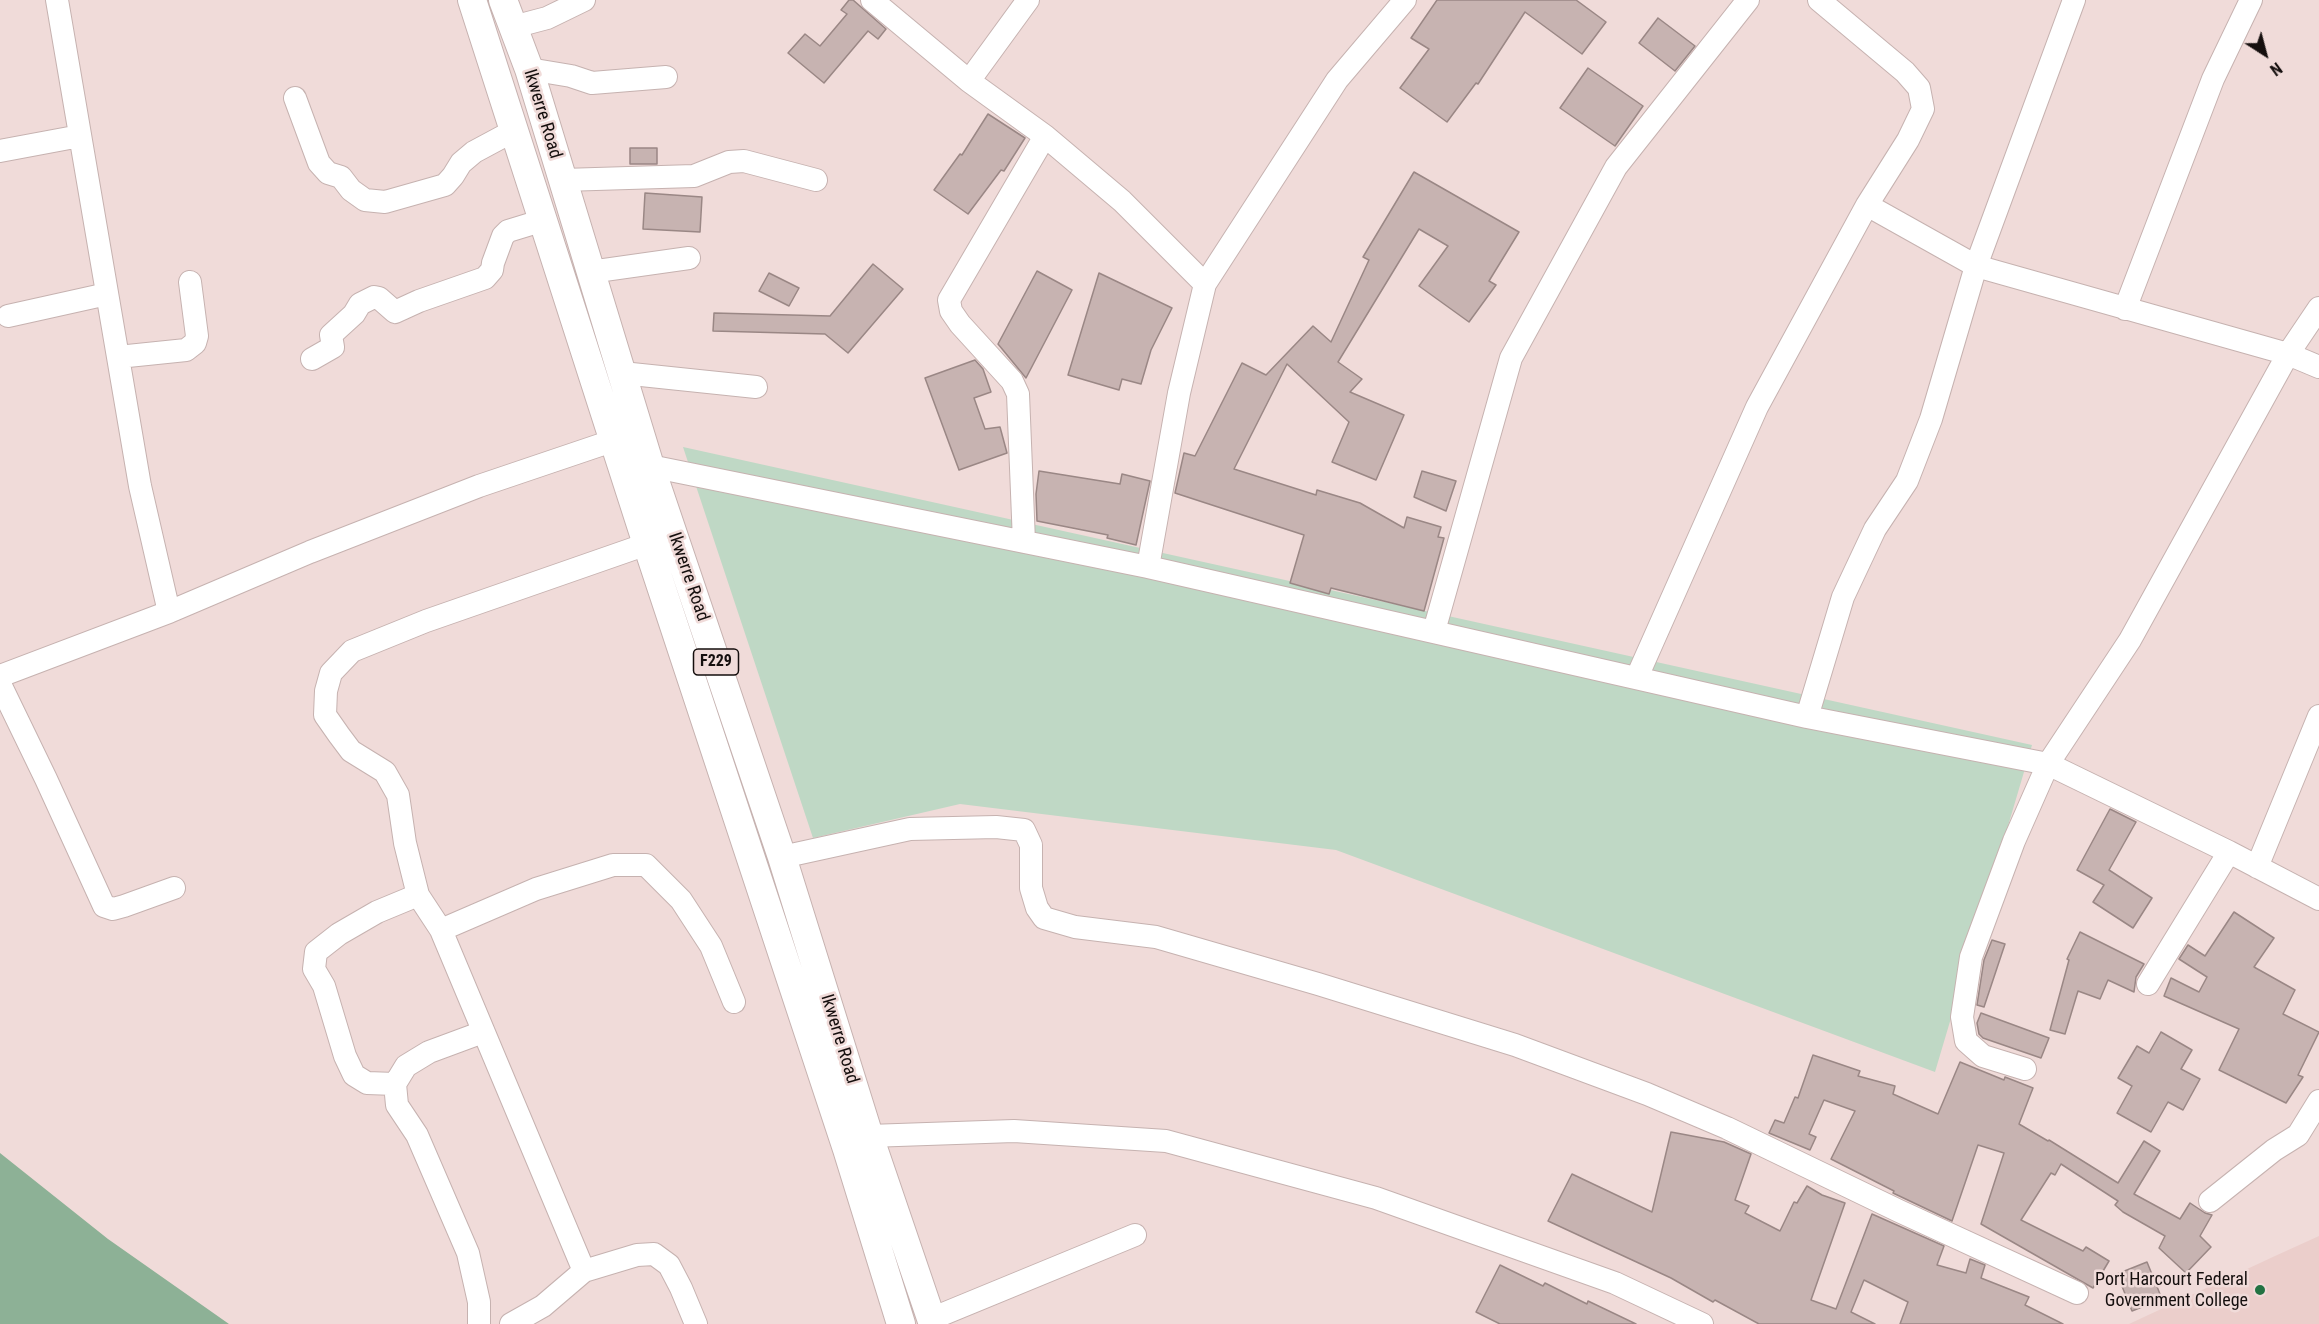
<!DOCTYPE html>
<html>
<head>
<meta charset="utf-8">
<style>
  body { margin:0 }
  #map { position:relative; width:2319px; height:1324px; overflow:hidden; background:#f0dbd9; font-family:"Roboto Condensed",sans-serif }
  canvas { display:block }
  .north { position:absolute; left:2235px; top:24px; width:60px; height:60px; -webkit-text-stroke:4px #f0dbd9; paint-order:stroke; rotate:144deg; font-size:16px; font-weight:700; line-height:24px; text-align:center; color:#150f0e }
  .north::after { content:''; display:block; margin:auto; width:21px; height:27px; background:#150f0e; clip-path:polygon(50% 0,100% 100%,50% 72%,0 100%) }
</style>
</head>
<body>
<div id="map">
<canvas width="2319" height="1324"></canvas>
<div class="north">N</div>
</div>
<script>
const ctx = document.querySelector('canvas').getContext('2d');
ctx.lineJoin = 'round';
function fill(path, color) {
  ctx.fillStyle = color;
  ctx.fill(path, 'evenodd');
}
function poly(rows) {
  const path = new Path2D();
  for (const r of rows) {
    path.moveTo(r[0], r[1]);
    for (let i = 2; i < r.length; i += 2) path.lineTo(r[i], r[i + 1]);
  }
  return path;
}
function trace(path, color, width, dash) {
  ctx.strokeStyle = color;
  ctx.lineWidth = width;
  ctx.lineCap = dash ? 'butt' : 'round';
  ctx.setLineDash(dash || []);
  ctx.stroke(path);
}
function write(font, color, halo, rows, align = 'center') {
  ctx.font = font + ' "Roboto Condensed",sans-serif';
  ctx.lineWidth = 5;
  ctx.setLineDash([]);
  ctx.textBaseline = 'middle';
  ctx.strokeStyle = halo;
  ctx.fillStyle = color;
  for (const [text, x, y, turn = 0] of rows) {
    ctx.save();
    ctx.translate(x, y);
    ctx.rotate((+turn || 0) * Math.PI / 180);
    ctx.textAlign = isNaN(turn) ? turn : align;
    if (halo) ctx.strokeText(text, 0, 0);
    ctx.fillText(text, 0, 0);
    ctx.restore();
  }
}
fill(poly([
  [2319,1236,2319,1324,2129,1324,2275,1256]
]), '#ebcecb');
fill(poly([
  [683,447,2032,745,1935,1072,1336,850,960,804,813,838]
]), '#bfd8c5');
fill(poly([
  [0,1153,108,1239,229,1324,0,1324]
]), '#8db196');
const building = poly([
  [849,0,853,0,886,29,878,39,868,31,824,83,788,53,805,34,820,46,847,14,841,10,849,0],
  [1437,0,1576,0,1606,22,1582,54,1525,12,1478,84,1476,83,1447,122,1400,88,1429,49,1411,38,1437,0],
  [1658,18,1695,46,1675,71,1639,43,1658,18],
  [1588,68,1643,106,1615,146,1560,108,1588,68],
  [988,114,1025,138,1004,171,1001,170,968,214,934,190,960,154,962,155,988,114],
  [630,148,657,148,657,164,630,164,630,148],
  [1414,172,1519,232,1489,281,1496,285,1469,322,1419,286,1448,246,1419,229,1338,362,1362,379,1350,392,1404,415,1376,480,1332,462,1349,422,1287,364,1234,469,1316,495,1317,490,1360,503,1404,528,1407,517,1441,527,1438,537,1444,538,1424,611,1331,588,1329,594,1290,583,1304,535,1175,493,1184,453,1195,456,1242,363,1266,375,1313,326,1331,342,1369,260,1363,257,1414,172],
  [645,193,702,197,700,232,643,229,645,193],
  [873,264,903,289,848,353,825,334,713,331,714,313,830,316,873,264],
  [1037,271,1072,290,1026,378,998,344,1037,271],
  [769,273,799,288,789,306,759,291,769,273],
  [1099,273,1172,308,1151,350,1141,384,1122,379,1119,390,1068,375,1099,273],
  [975,360,983,369,991,392,974,398,985,429,1000,427,1007,453,959,470,925,378,975,360],
  [1039,471,1120,484,1122,474,1150,481,1136,545,1107,538,1108,535,1037,521,1036,494,1039,471],
  [1422,471,1456,481,1446,511,1414,497,1422,471],
  [2110,809,2136,822,2109,870,2152,898,2133,928,2093,902,2104,885,2077,870,2110,809],
  [2234,912,2274,938,2254,967,2295,990,2283,1014,2319,1032,2298,1075,2303,1077,2286,1103,2219,1070,2239,1029,2164,996,2171,978,2199,992,2207,977,2179,959,2188,945,2205,956,2234,912],
  [2080,932,2144,964,2136,977,2134,992,2108,980,2100,999,2078,991,2065,1034,2050,1030,2069,960,2067,959,2080,932],
  [1992,940,2005,944,1984,1007,1977,1005,1984,960,1992,940],
  [1981,1013,2049,1038,2041,1058,1983,1038,1979,1034,1977,1023,1981,1013],
  [2161,1032,2192,1050,2181,1069,2200,1079,2183,1110,2168,1102,2151,1132,2117,1113,2132,1086,2118,1078,2137,1046,2149,1053,2161,1032],
  [1813,1055,1860,1071,1858,1076,1895,1086,1893,1094,1938,1114,1960,1062,2004,1080,2005,1077,2033,1088,2019,1124,2048,1141,2049,1140,2118,1183,2144,1141,2160,1151,2134,1194,2180,1219,2190,1203,2205,1213,2212,1215,2200,1236,2211,1247,2186,1273,2159,1248,2165,1236,2123,1212,2115,1205,2118,1201,2061,1164,2055,1175,2051,1173,2021,1220,2083,1251,2086,1247,2109,1261,2093,1288,1981,1224,2004,1153,1978,1145,1952,1221,1893,1193,1894,1191,1831,1159,1855,1111,1824,1100,1809,1134,1816,1137,1810,1150,1769,1133,1775,1120,1784,1123,1795,1097,1798,1098,1813,1055],
  [1671,1132,1724,1142,1751,1154,1735,1200,1749,1206,1745,1213,1780,1231,1794,1202,1797,1203,1807,1186,1822,1195,1845,1203,1811,1300,1836,1309,1872,1214,1944,1246,1937,1265,1966,1273,1970,1259,1985,1265,1981,1278,2029,1297,2025,1305,2063,1324,1900,1324,1908,1302,1864,1280,1851,1312,1875,1324,1759,1324,1715,1300,1713,1302,1671,1278,1548,1221,1572,1174,1652,1212,1671,1132],
  [2147,1262,2162,1299,2132,1311,2117,1274,2147,1262],
  [1500,1265,1543,1286,1545,1283,1587,1304,1588,1301,1636,1324,1500,1324,1476,1312,1500,1265]
]);
fill(building, '#c7b3b1');
trace(building, '#9a8785', 1.5);
const minor = poly([
  [57,0,140,486,169,612],
  [872,0,969,81,1045,136,1122,201,1205,284],
  [513,27,547,18,584,0],
  [529,69,571,76,592,83,666,77],
  [969,81,1028,0],
  [295,98,319,163,328,173,341,177,351,190,365,200,385,202,445,185,453,176,461,163,474,152,515,130],
  [0,151,80,136],
  [563,180,694,176,729,162,744,161,816,180],
  [1867,205,1976,266,2288,354,2319,367],
  [590,272,689,258],
  [2125,309,2213,79,2251,0],
  [8,316,107,294],
  [118,357,186,350,195,343,197,336,190,282],
  [312,359,333,347,331,335,354,314,360,304,374,297,379,298,395,312,419,301,485,278,492,270,493,263,503,236,508,231,544,220],
  [622,373,756,387],
  [650,466,1148,567,1807,717,2048,764,2229,852,2319,899],
  [1024,542,1018,394,1012,381,960,324,951,311,949,300,1045,136],
  [1148,567,1179,393,1205,284,1337,80,1405,0],
  [1434,631,1511,358,1616,167,1748,0],
  [0,676,169,612,310,552,479,486,615,440],
  [1637,677,1757,407,1867,205,1908,140,1923,109,1919,88,1905,72,1819,0],
  [0,684,46,779,104,906,113,909,124,906,174,888],
  [1807,717,1843,597,1875,529,1907,481,1931,419,1976,266,2074,0],
  [782,857,910,829,996,827,1024,830,1031,845,1031,888,1037,908,1044,918,1075,927,1156,937,1318,984,1515,1045,1647,1094,1727,1128,1899,1211,2077,1293],
  [2257,867,2319,716],
  [441,930,536,889,613,865,646,865,681,900,711,946,734,1002],
  [2148,984,2229,852],
  [2025,1069,1983,1056,1966,1041,1962,1017,1971,957,2014,841,2048,764,2130,640,2288,354,2319,308],
  [395,1084,367,1083,354,1075,345,1056,324,986,314,969,316,952,339,934,377,912,418,895],
  [869,1136,1014,1131,1166,1141,1376,1198,1615,1283,1702,1324],
  [2210,1201,2274,1150,2298,1135,2319,1101],
  [584,1271,441,930,418,895,405,843,398,795,385,772,351,751,339,735,325,715,326,691,331,673,352,651,426,621,647,544],
  [931,1319,1135,1235],
  [479,1324,479,1302,468,1253,417,1135,397,1105,395,1084,406,1066,429,1052,483,1032],
  [511,1324,543,1306,584,1271,637,1255,654,1254,669,1265,681,1288,696,1324]
]);
const major = poly([
  [472,0,647,544,847,1149,901,1324],
  [503,0,529,69,650,466,782,857,869,1136,933,1324]
]);
trace(minor, '#c6b2b0', 24);
trace(major, '#c6b2b0', 30);
trace(minor, '#fff', 22);
trace(major, '#fff', 28);
for (const [x, y, r, color] of [
  [2260,1290,6,"#227242"]
]) {
  const dot = new Path2D();
  dot.arc(x, y, r, 0, 2 * Math.PI);
  ctx.fillStyle = color;
  ctx.fill(dot);
  trace(dot, '#f0dbd9', 2);
}
for (const [x, y, w] of [
  [716,662,45]
]) {
  const box = new Path2D();
  box.roundRect(x - w / 2, y - 13, w, 26, 4.5);
  ctx.fillStyle = '#f0dbd9';
  ctx.fill(box);
  trace(box, '#150f0e', 1.5);
}
write('bold 16px', '#150f0e', null, [
  ["F229",716,662]
]);
write('18px', '#150f0e', '#f0dbd9', [
  ["Ikwerre Road",542,114,73],
  ["Ikwerre Road",688,577,71],
  ["Ikwerre Road",839,1039,73]
]);
write('18px', '#150f0e', '#f0dbd9', [
  ["Port Harcourt Federal",2248,1280],
  ["Government College",2248,1301]
], 'right');
</script>
</body>
</html>
